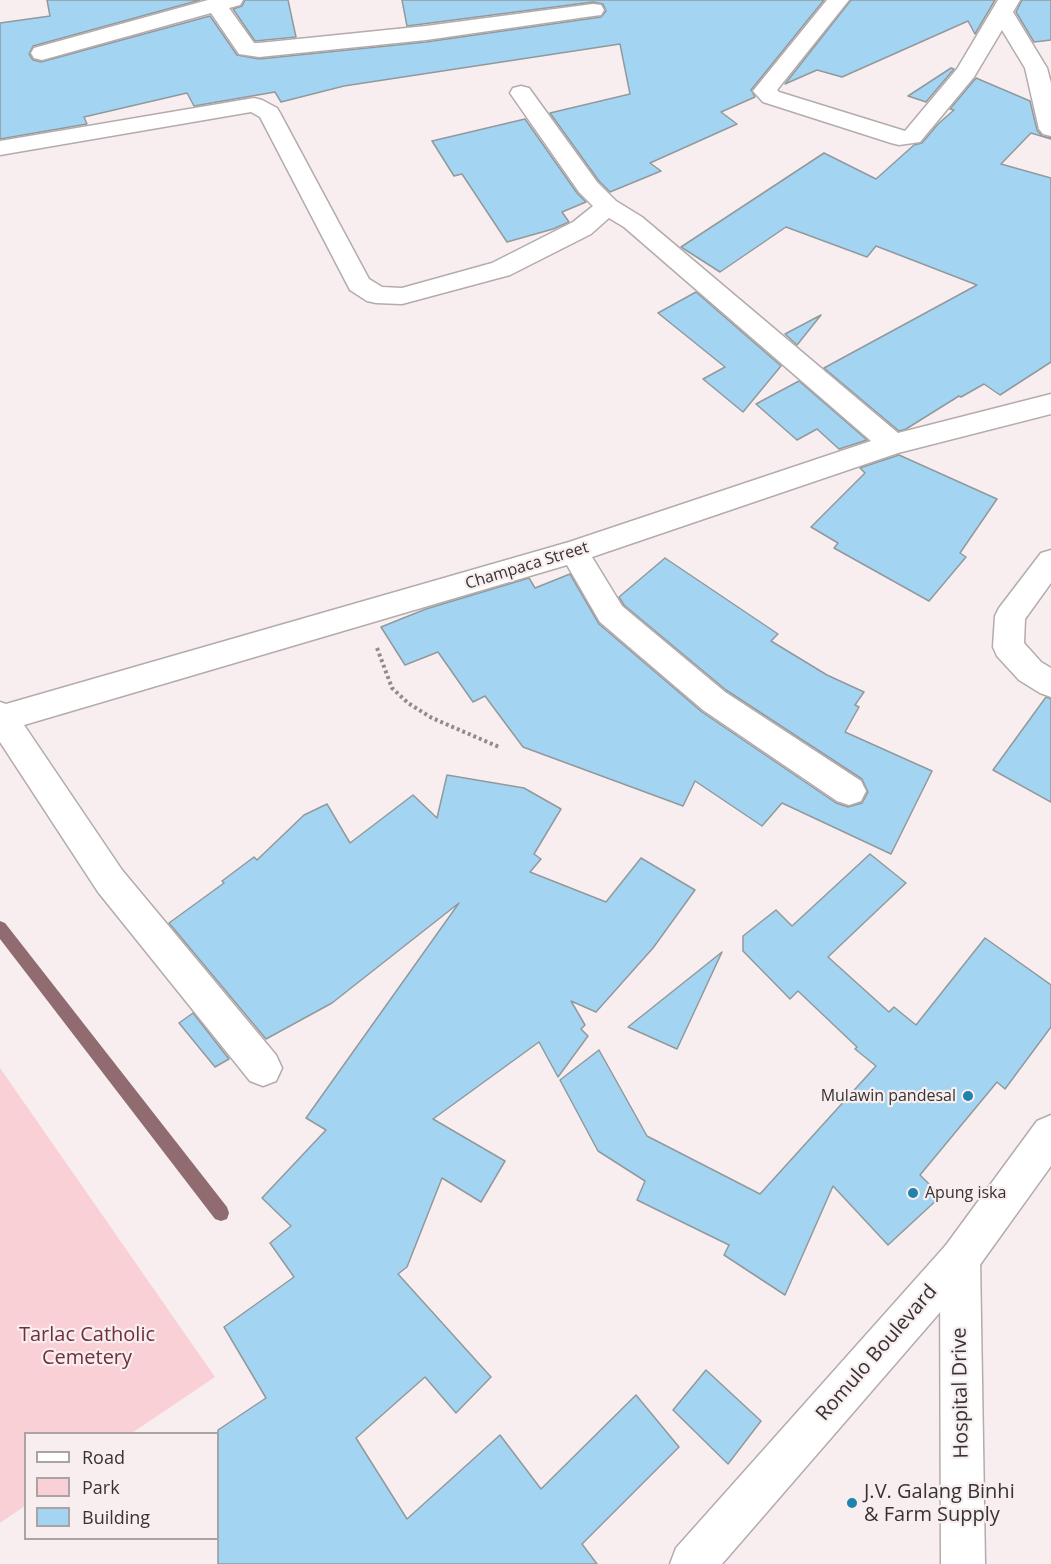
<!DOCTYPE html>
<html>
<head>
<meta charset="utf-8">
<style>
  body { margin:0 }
  #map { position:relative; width:1051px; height:1564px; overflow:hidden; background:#f8eeef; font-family:"Open Sans",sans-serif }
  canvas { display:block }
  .legend { position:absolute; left:24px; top:1432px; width:195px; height:108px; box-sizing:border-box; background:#f8eeef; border:2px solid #aaa3a4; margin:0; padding:8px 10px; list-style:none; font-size:18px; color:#363333 }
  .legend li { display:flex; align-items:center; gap:12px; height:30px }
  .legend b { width:30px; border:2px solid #aaa3a4 }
</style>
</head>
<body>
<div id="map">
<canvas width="1051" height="1564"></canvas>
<ul class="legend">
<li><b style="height:8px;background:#fff"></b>Road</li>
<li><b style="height:16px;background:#f9d0d5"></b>Park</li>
<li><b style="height:16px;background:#a3d5f2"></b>Building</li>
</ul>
</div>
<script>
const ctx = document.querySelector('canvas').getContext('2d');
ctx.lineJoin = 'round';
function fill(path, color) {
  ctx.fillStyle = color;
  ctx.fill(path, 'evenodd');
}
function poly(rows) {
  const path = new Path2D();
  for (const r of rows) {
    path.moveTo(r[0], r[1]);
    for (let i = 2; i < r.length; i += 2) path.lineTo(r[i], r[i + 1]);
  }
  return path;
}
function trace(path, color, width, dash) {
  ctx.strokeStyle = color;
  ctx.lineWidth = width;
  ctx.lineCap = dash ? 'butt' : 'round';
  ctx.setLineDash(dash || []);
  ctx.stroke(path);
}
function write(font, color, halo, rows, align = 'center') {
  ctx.font = font + ' "Open Sans",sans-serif';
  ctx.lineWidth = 4.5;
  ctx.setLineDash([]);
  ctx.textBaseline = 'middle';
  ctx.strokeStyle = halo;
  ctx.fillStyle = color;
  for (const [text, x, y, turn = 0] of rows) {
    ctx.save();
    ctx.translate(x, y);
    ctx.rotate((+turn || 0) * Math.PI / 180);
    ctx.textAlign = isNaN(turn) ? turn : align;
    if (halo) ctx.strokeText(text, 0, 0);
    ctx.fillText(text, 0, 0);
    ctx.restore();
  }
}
fill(poly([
  [0,1068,215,1377,132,1433,26,1434,25,1506,0,1523]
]), '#f9d0d5');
fill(poly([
  [0,921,5,923,227,1207,229,1213,227,1219,221,1221,215,1219,0,939,0,921]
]), '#906b6f');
const building = poly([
  [47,0,200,0,33,46,29,54,33,60,41,62,210,16,237,55,259,59,426,42,601,17,606,11,603,4,593,2,407,26,402,0,824,0,751,90,755,97,721,112,737,124,650,163,661,171,610,192,599,181,550,113,630,94,620,44,344,86,281,102,275,92,194,106,187,93,84,117,87,124,0,139,0,23,50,16,47,0],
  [245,0,288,0,296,37,255,41,233,9,242,6,245,0],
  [851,0,995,0,975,34,968,21,842,77,817,70,785,84,851,0],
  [1022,0,1051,0,1051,40,1034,42,1016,12,1022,0],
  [951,68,954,69,926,102,908,96,951,68],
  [976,78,1030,101,1037,130,1042,136,1051,138,1051,139,1031,133,1001,164,1051,178,1051,362,1000,395,984,384,961,397,959,396,906,429,899,431,824,368,977,285,876,246,867,257,786,227,720,272,681,247,824,153,876,179,914,145,922,143,938,124,954,110,950,109,976,78],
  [525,119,577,193,586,202,562,212,569,222,553,229,507,242,462,174,454,176,432,141,525,119],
  [696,292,781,366,743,412,703,379,725,367,658,313,696,292],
  [821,315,797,345,785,334,821,315],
  [799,381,867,440,839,449,817,429,797,440,756,404,799,381],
  [899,455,997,499,960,553,966,557,929,601,834,548,838,543,811,527,865,473,860,468,899,455],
  [665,558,778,634,771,641,827,675,864,692,855,705,859,707,845,732,932,771,891,854,782,803,762,826,695,781,683,806,523,747,485,696,473,702,438,652,405,665,381,627,426,609,529,578,535,588,570,574,599,624,702,712,836,803,848,807,862,803,868,792,862,779,726,690,624,605,619,597,665,558],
  [1046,697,1051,699,1051,802,993,770,1046,697],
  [447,775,524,788,561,809,534,854,541,859,530,872,606,902,641,858,695,890,653,948,596,1012,571,1001,585,1025,581,1029,588,1036,558,1077,539,1042,433,1119,505,1161,481,1202,442,1178,407,1267,398,1274,491,1377,456,1413,425,1377,356,1438,407,1519,500,1435,541,1489,636,1395,679,1447,582,1544,597,1564,218,1564,218,1430,266,1398,224,1327,294,1277,270,1243,291,1226,262,1198,326,1130,306,1118,459,903,332,1003,266,1039,169,923,224,883,222,881,254,857,257,860,304,815,327,804,350,843,413,795,437,818,447,775],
  [870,854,906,883,828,957,889,1012,894,1007,916,1025,985,938,1051,985,1051,1027,1005,1089,997,1082,920,1175,941,1196,888,1245,833,1186,785,1295,724,1255,729,1245,637,1200,645,1181,598,1151,560,1080,599,1050,647,1136,760,1194,876,1066,855,1049,857,1047,798,991,790,999,743,951,743,936,776,910,792,926,870,854],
  [722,952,677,1049,628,1027,722,952],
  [193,1013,229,1059,215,1067,179,1023,193,1013],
  [706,1370,761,1421,728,1464,673,1410,706,1370]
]);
fill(building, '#a3d5f2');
trace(building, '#92999d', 1.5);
const minor = poly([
  [208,0,243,0,240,5,229,8,254,43,259,43,426,26,593,4,601,5,604,10,601,15,593,16,426,40,259,57,239,54,211,13,42,60,34,58,31,53,34,48,208,0],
  [827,0,849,0,777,90,779,92,905,131,957,69,998,0,1020,0,1013,12,1047,68,1051,83,1051,136,1043,134,1039,129,1025,68,1002,30,974,77,920,142,899,145,891,143,763,102,753,91,827,0],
  [521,86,529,88,597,182,616,201,642,217,898,433,1051,394,1051,414,898,453,592,557,622,606,725,692,861,781,866,791,861,801,849,805,837,801,703,710,600,622,567,565,24,725,122,870,276,1055,282,1068,276,1081,263,1086,250,1081,98,892,0,742,0,702,6,704,569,542,871,441,624,227,609,218,591,234,510,275,402,304,376,303,367,301,350,290,260,117,251,112,0,155,0,141,254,98,262,100,277,108,280,113,369,279,382,287,402,288,492,263,573,222,593,206,579,192,510,93,513,88,521,86],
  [1051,550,1051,583,1025,619,1024,643,1041,662,1051,668,1051,697,1040,693,1019,680,997,656,993,647,995,616,999,608,1041,553,1051,550],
  [960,1239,974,1245,980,1259,985,1564,941,1564,940,1259,946,1245,960,1239]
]);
const highway = poly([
  [1051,1115,1051,1166,974,1273,722,1564,670,1564,676,1548,946,1245,1037,1121,1051,1115]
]);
trace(minor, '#b4abac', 3);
trace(highway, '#b4abac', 3);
trace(poly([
  [377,648,392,688,408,703,432,718,499,747]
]), '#918b8b', 4, [3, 3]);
fill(minor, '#fff');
fill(highway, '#fff');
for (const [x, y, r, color] of [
  [968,1096,6,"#2182ae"],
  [913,1193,6,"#2182ae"],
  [852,1503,6,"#2182ae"]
]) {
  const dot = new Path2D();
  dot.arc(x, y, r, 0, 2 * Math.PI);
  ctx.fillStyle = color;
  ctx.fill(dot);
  trace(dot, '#f8eeef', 2);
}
write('16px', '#363333', '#f8eeef', [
  ["Champaca Street",527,566,-17]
]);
write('16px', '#363333', '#f8eeef', [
  ["Mulawin pandesal",956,1096],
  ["Apung iska",925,1193,"left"]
], 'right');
write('20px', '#712e3b', '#f8eeef', [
  ["Tarlac Catholic",87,1335],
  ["Cemetery",87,1358]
]);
write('20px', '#363333', '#f8eeef', [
  ["Romulo Boulevard",877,1353,-49],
  ["Hospital Drive",961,1393,-91]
]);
write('20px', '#363333', '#f8eeef', [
  ["J.V. Galang Binhi",864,1492],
  ["& Farm Supply",864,1515]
], 'left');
</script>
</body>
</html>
